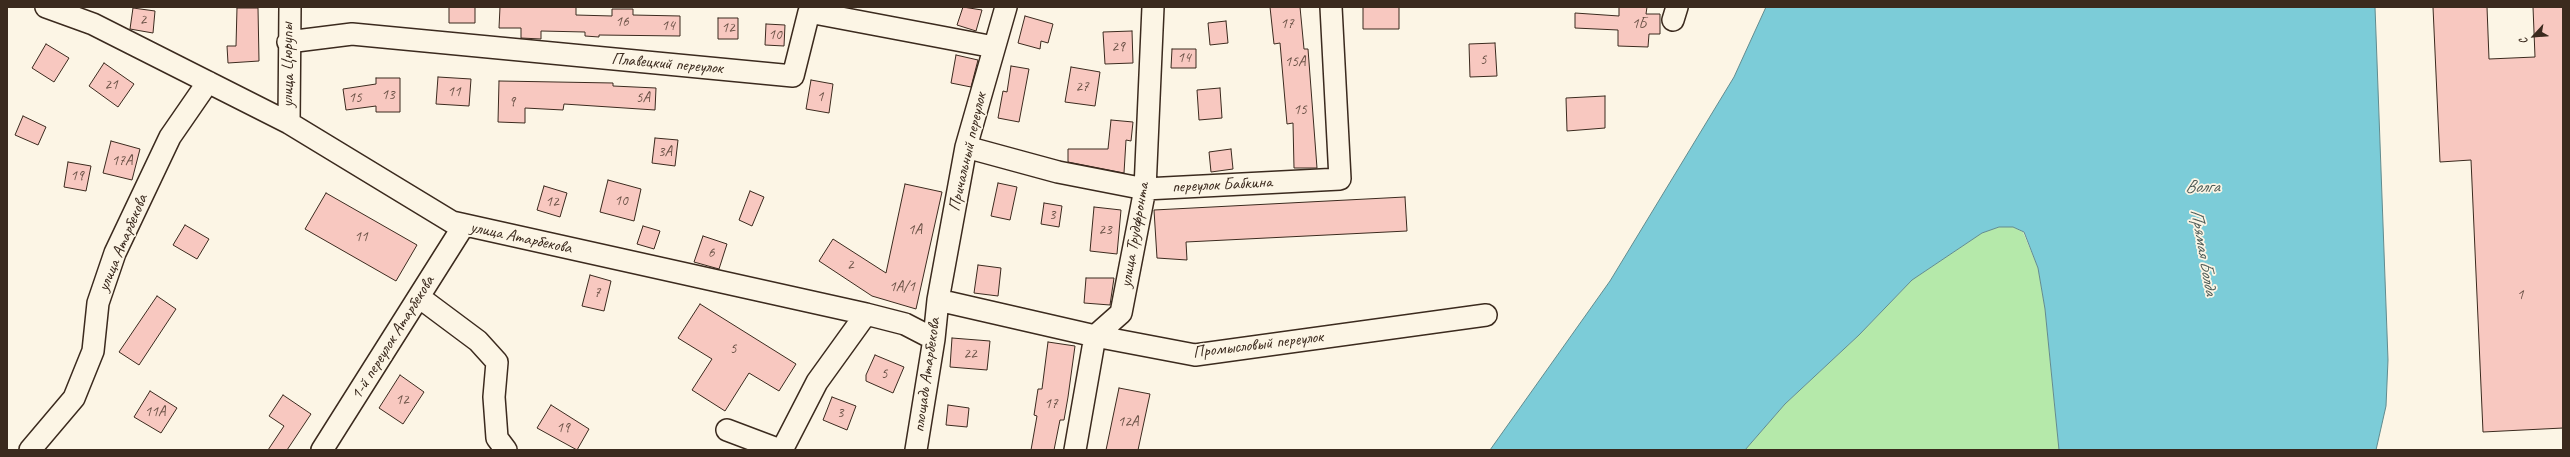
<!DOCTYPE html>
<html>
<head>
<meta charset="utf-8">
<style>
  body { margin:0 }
  #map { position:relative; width:2570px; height:457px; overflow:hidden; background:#fcf5e5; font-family:Caveat,sans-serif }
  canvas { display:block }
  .frame { position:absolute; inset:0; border:8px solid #3b2a1e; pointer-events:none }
  .north { position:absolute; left:2514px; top:16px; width:40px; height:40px; -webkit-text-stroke:3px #fcf5e5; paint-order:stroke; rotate:244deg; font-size:11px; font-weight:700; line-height:16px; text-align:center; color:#3b2a1e }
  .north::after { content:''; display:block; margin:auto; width:14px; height:18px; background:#3b2a1e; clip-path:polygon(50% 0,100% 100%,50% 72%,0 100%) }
</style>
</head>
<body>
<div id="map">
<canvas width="2570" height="457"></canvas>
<div class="frame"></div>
<div class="north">С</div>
</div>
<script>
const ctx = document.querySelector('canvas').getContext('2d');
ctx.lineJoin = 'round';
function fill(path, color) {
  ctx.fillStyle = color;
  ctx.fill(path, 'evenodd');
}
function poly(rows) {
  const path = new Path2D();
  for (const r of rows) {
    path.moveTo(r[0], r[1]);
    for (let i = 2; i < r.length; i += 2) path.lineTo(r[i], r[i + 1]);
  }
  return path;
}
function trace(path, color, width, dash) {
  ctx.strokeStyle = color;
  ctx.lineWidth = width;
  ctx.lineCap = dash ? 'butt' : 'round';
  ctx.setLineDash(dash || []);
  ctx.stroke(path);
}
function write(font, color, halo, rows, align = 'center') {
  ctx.font = font + ' Caveat,sans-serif';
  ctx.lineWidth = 3.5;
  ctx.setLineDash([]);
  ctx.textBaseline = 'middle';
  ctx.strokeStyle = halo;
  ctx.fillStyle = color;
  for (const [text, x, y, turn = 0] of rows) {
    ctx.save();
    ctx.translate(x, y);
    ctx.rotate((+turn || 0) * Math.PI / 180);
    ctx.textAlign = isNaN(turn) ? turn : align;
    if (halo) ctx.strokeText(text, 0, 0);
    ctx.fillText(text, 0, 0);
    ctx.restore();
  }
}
fill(poly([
  [1999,227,2013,227,2023,232,2038,268,2045,309,2059,450,1745,450,1785,404,1859,335,1912,280,1982,233]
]), '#b5e9aa');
const water = poly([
  [1766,7,2375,7,2388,360,2386,406,2376,450,2059,450,2045,309,2038,268,2024,232,2013,227,1999,227,1982,233,1912,280,1859,335,1785,404,1745,450,1490,450,1610,281,1734,77,1766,7]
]);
fill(water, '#7cccd8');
trace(water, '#628b8e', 1);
const building = poly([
  [449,7,475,7,475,23,449,23,449,7],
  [500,7,576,7,576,15,612,16,612,9,633,9,633,15,680,16,680,36,599,35,599,37,585,36,585,32,541,31,541,39,521,38,521,28,499,28,500,7],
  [963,7,982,10,976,31,957,25,963,7],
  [1270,7,1300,7,1304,49,1308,49,1317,168,1294,168,1293,123,1287,124,1280,43,1274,44,1270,7],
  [1363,7,1399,7,1399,29,1363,29,1363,7],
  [1619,7,1647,7,1646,14,1660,14,1660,34,1649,34,1648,47,1618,46,1618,30,1575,28,1575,13,1619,16,1619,7],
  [2433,7,2487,7,2489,59,2535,57,2533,7,2563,7,2563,428,2483,432,2471,160,2440,162,2433,7],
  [133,8,155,11,153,33,130,29,133,8],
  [237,8,258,8,259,61,228,63,227,46,236,46,237,8],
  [1025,16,1053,24,1048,43,1041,41,1040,49,1018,43,1025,16],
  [718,18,738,18,738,39,718,39,718,18],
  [1226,21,1228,43,1210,45,1208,23,1226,21],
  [766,24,785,25,784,46,765,45,766,24],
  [1132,31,1133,63,1105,64,1103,32,1132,31],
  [1495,43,1497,76,1470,77,1469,44,1495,43],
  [46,44,69,58,54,82,32,68,46,44],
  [1172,49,1196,49,1196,68,1171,68,1172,49],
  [956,55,978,60,971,87,951,83,956,55],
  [104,63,134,84,118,107,89,86,104,63],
  [1011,66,1029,69,1019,122,998,118,1003,91,1007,92,1011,66],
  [1071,67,1100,72,1095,106,1065,102,1071,67],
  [438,77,471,79,469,106,436,104,438,77],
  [376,78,400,78,400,112,376,112,376,106,346,110,343,89,376,84,376,78],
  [811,80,833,84,829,113,806,109,811,80],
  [499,81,613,83,613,86,656,88,655,110,564,104,563,110,525,108,525,123,498,122,499,81],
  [1220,88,1222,118,1199,120,1197,90,1220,88],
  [1605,96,1605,128,1567,131,1566,98,1605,96],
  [23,116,46,127,38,145,15,135,23,116],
  [1111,120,1133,122,1131,141,1126,140,1124,173,1068,162,1068,149,1108,149,1111,120],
  [655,138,678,140,675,166,652,163,655,138],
  [111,141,140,149,132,180,103,173,111,141],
  [1231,149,1233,169,1211,172,1209,152,1231,149],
  [68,162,91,166,86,191,64,187,68,162],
  [608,180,641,189,634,221,600,212,608,180],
  [998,183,1017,187,1010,220,991,216,998,183],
  [905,184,942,192,916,309,872,296,819,261,833,239,886,273,905,184],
  [544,186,567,193,560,217,537,210,544,186],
  [750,191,764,197,752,226,739,220,750,191],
  [326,193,417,245,396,281,305,229,326,193],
  [1405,197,1407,231,1186,242,1187,260,1157,258,1154,210,1405,197],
  [1044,203,1062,206,1059,227,1041,224,1044,203],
  [1094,207,1121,210,1117,254,1090,251,1094,207],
  [185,225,209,239,197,259,173,245,185,225],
  [643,226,660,231,654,249,637,244,643,226],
  [703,236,727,244,719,269,694,262,703,236],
  [978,265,1001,268,998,296,974,293,978,265],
  [590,275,611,281,604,311,582,306,590,275],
  [1086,278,1114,278,1110,305,1084,303,1086,278],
  [157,296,176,309,139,365,119,352,157,296],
  [700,304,796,364,779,391,749,373,725,411,692,390,712,359,678,338,700,304],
  [952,338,990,341,987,370,950,367,952,338],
  [1048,342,1075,346,1068,397,1064,420,1060,420,1054,450,1031,450,1037,416,1034,415,1038,389,1042,389,1048,342],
  [875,355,904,367,893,393,866,381,866,375,875,355],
  [400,375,424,392,403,424,379,408,400,375],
  [1119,388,1150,394,1138,450,1106,450,1119,388],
  [150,391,177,408,161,433,134,417,150,391],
  [283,395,311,414,287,450,268,450,284,426,269,416,283,395],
  [832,397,856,406,847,430,823,420,832,397],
  [551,405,589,429,577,450,537,428,551,405],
  [948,405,969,408,967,427,946,425,948,405]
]);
fill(building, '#f8c8c0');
trace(building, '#3b2a1e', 1);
const minor = poly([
  [46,7,93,24,289,123,452,222,866,314,905,324,934,339],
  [1673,20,1677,7],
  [288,42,352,34,793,76,809,12,994,47],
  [289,123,290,7],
  [966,147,1058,172,1145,189,1340,179,1331,7],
  [419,297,478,341,497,362,494,397,497,438,506,450],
  [938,300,1095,336,1195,355,1486,315],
  [727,430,780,450],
  [30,450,74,398,93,351,98,303,115,253,170,137,208,82],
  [322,450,464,225],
  [782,450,817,382,866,314],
  [916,450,934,339,938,300,966,147,1006,7],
  [1075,450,1095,336,1121,313,1145,189,1153,7]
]);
trace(minor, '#3b2a1e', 24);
trace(minor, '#fcf5e5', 21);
write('15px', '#6a5246', null, [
  ["2",143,20],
  ["16",622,22],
  ["17",1287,24],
  ["1Б",1639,24],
  ["14",668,26],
  ["12",728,28],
  ["10",775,35],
  ["29",1118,47],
  ["14",1184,58],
  ["5",1483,60],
  ["15А",1295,62],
  ["21",111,85],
  ["27",1082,87],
  ["11",454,92],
  ["13",388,95],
  ["1",820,97],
  ["15",355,98],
  ["5А",643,98],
  ["9",512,102],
  ["15",1300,110],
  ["3А",665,152],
  ["17А",122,161],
  ["19",77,176],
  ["10",621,201],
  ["12",552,202],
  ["3",1052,215],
  ["1А",915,230],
  ["23",1105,230],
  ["11",361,237],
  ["6",711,253],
  ["2",850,265],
  ["1А/1",902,287],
  ["7",597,293],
  ["1",2520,295],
  ["5",733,349],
  ["22",970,354],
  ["5",884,374],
  ["12",402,400],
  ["17",1051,404],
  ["11А",155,412],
  ["3",840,413],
  ["12А",1128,422],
  ["19",563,428]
]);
write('17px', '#3b2a1e', '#fcf5e5', [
  ["Плавецкий переулок",667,64,5],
  ["улица Цюрупы",289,65,-90],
  ["Причальный переулок",968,152,-77],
  ["переулок Бабкина",1222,185,-3],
  ["улица Трудфронта",1135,235,-80],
  ["улица Атарбекова",521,238,12],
  ["улица Атарбекова",123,243,-67],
  ["1-й переулок Атарбекова",393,338,-58],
  ["Промысловый переулок",1258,345,-7],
  ["площадь Атарбекова",927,375,-82]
]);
write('italic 18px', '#4e5b56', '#fcf5e5', [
  ["Волга",2202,187],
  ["Прямая Болда",2203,252,80]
]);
</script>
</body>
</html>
